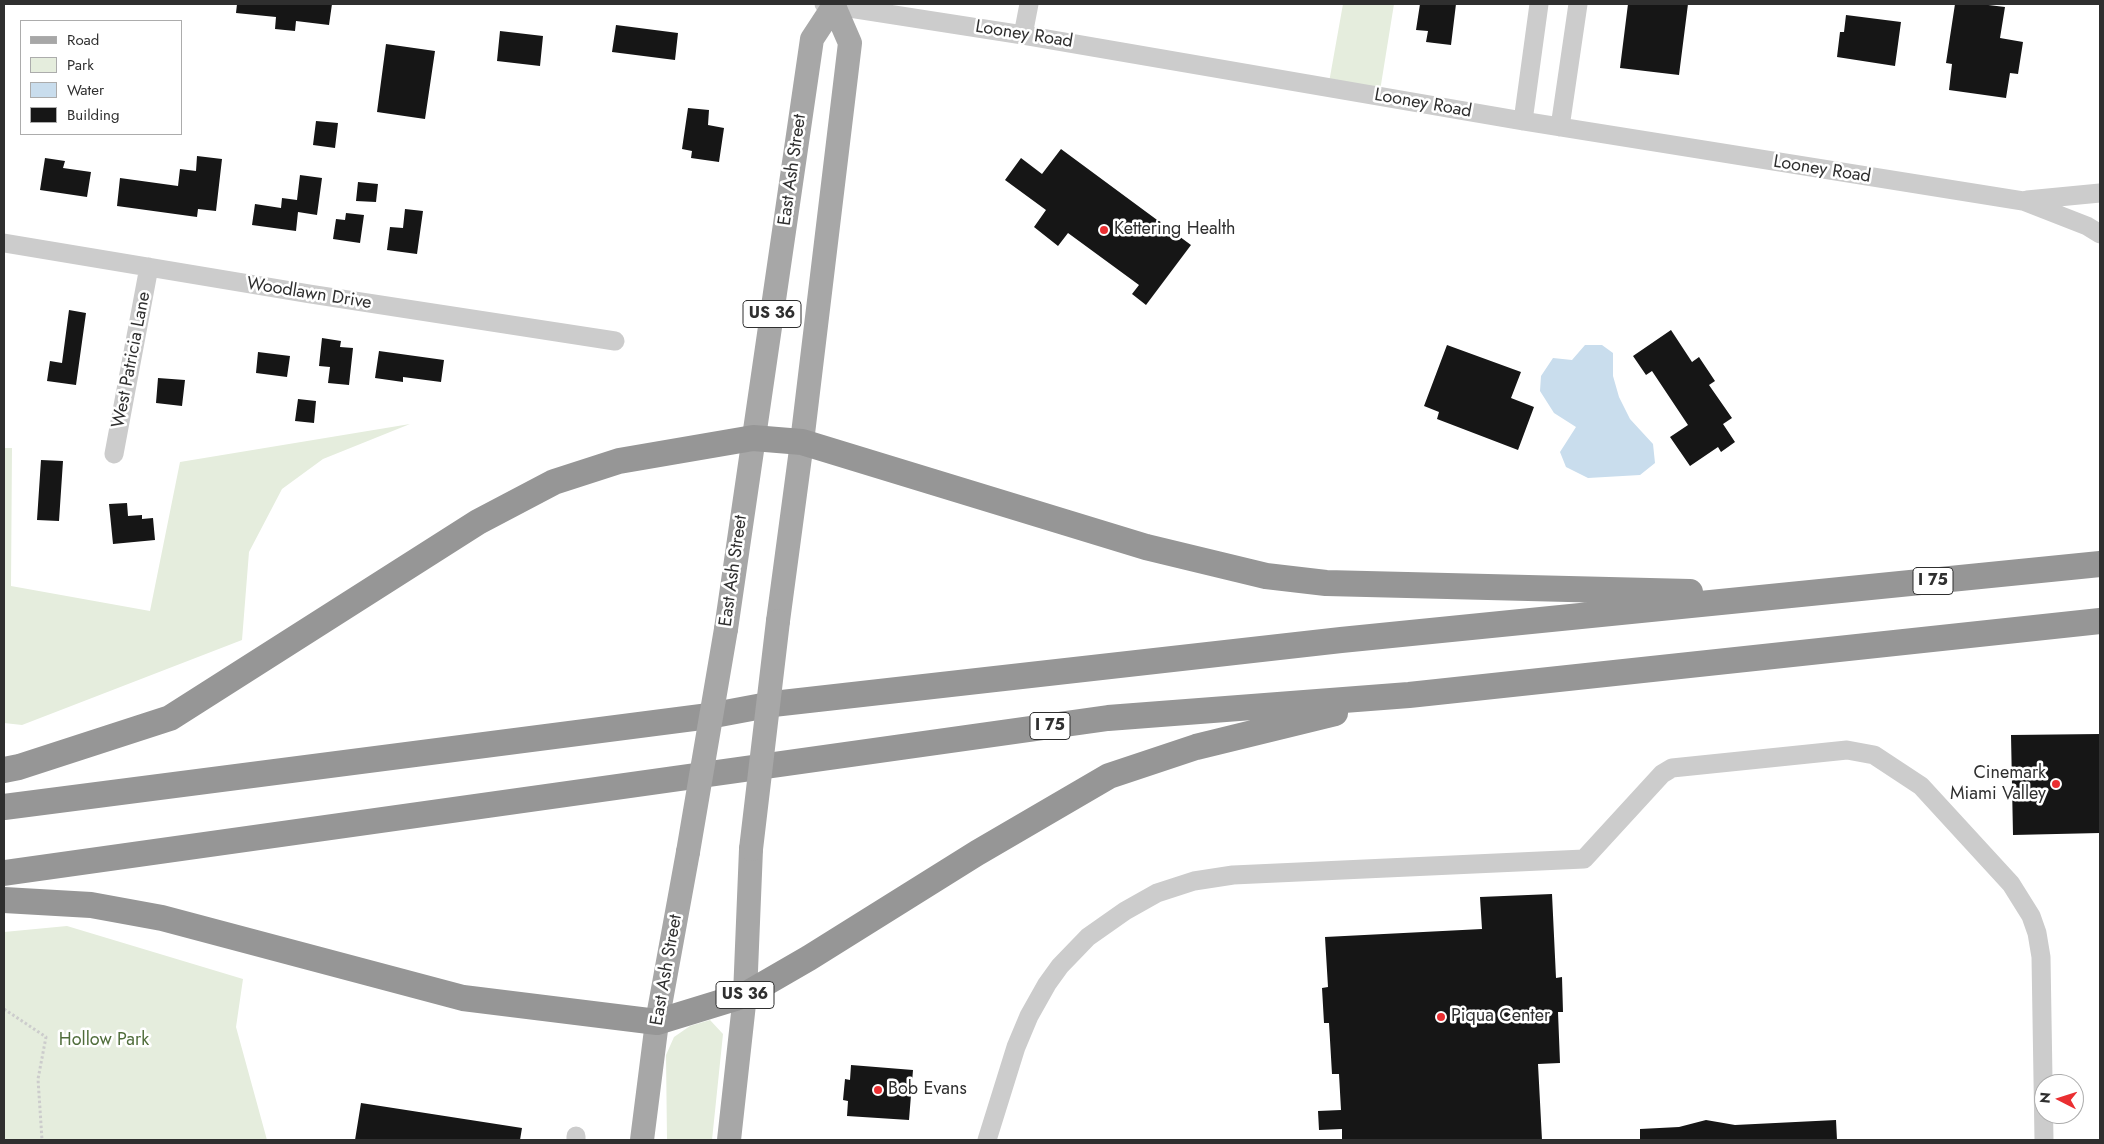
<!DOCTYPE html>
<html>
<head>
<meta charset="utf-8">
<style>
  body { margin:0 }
  #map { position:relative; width:2104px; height:1144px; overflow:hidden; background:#fff; font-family:Jost,sans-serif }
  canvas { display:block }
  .frame { position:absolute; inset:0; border:5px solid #2f2f2f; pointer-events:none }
  .legend { position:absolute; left:20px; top:20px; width:162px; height:115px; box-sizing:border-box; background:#fff; border:1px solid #acacac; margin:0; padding:6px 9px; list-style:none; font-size:15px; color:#2f2f2f }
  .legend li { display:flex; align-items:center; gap:10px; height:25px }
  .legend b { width:25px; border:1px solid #acacac }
  .north { position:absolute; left:2034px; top:1074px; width:50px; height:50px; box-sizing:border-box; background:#fff; border:1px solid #acacac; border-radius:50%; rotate:275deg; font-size:14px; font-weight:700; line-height:20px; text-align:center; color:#2f2f2f }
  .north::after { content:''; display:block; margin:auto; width:18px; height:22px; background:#ea2e31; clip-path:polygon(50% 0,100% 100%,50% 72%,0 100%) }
</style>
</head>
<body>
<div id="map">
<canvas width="2104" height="1144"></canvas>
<div class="frame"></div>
<ul class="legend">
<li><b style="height:6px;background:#a7a7a7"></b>Road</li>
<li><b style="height:14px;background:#e5eddd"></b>Park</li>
<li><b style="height:14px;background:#c9dded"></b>Water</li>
<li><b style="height:14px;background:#161616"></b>Building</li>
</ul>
<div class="north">N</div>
</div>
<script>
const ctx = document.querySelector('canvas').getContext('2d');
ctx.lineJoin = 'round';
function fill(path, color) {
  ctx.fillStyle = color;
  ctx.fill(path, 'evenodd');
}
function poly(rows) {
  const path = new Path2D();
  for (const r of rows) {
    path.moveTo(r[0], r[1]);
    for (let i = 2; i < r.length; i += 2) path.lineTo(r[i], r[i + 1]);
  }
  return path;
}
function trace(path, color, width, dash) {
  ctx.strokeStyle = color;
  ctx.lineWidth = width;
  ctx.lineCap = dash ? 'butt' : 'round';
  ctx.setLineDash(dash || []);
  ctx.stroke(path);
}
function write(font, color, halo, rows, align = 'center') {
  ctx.font = font + ' Jost,sans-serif';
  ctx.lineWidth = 5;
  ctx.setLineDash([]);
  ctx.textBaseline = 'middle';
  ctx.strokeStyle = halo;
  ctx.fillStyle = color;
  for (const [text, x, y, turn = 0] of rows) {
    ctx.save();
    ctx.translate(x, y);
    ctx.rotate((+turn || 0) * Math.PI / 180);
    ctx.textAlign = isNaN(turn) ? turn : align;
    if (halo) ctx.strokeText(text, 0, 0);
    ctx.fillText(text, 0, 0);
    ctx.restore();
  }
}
fill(poly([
  [1343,4,1394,4,1379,97,1328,88],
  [410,424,323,459,282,489,249,552,242,640,22,725,4,723,4,448,12,448,11,586,150,611,180,462],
  [67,926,243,979,236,1027,267,1140,4,1140,4,932],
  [710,1020,723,1034,712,1140,667,1140,666,1055,674,1037,690,1026]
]), '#e5eddd');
fill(poly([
  [1585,345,1602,345,1613,353,1613,376,1619,397,1630,419,1653,444,1655,463,1640,475,1588,478,1566,467,1560,452,1576,427,1554,413,1540,391,1541,376,1553,358,1572,360]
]), '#c9dded');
fill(poly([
  [237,4,332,4,329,25,296,21,295,31,275,29,276,17,236,13],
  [1420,4,1456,4,1451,45,1426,42,1428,31,1416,30],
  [1628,4,1688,4,1679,75,1620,68],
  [1955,4,1980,4,2005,7,2000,38,2023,42,2018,74,2010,73,2006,98,1949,90,1952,64,1946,63],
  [1846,15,1901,22,1895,66,1837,57,1840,32,1844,32],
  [616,25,678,33,675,60,612,52],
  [500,31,543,36,540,66,497,61],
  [386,44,435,51,425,119,377,112],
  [688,108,709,110,708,125,724,128,719,162,691,158,692,151,682,149],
  [316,121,338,123,335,148,313,145],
  [1061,149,1191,245,1146,305,1132,294,1139,285,1068,233,1058,246,1034,227,1046,210,1005,180,1021,158,1042,174],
  [197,156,222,159,216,211,198,209,197,217,117,206,120,178,178,186,180,169,196,171],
  [45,158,65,161,63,168,91,172,87,197,40,190],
  [300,175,322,178,317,215,298,212,296,231,252,225,255,204,281,208,282,198,297,200],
  [358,182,378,184,376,202,356,201],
  [405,209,423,211,417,254,387,250,390,227,403,228],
  [346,213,364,215,360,243,333,239,336,219,345,220],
  [69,310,86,313,76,385,47,381,50,361,62,363],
  [1671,330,1692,362,1699,357,1715,381,1709,385,1732,418,1723,424,1735,442,1721,452,1718,447,1690,466,1670,437,1688,425,1652,371,1646,375,1633,356],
  [322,338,341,341,340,347,353,348,349,385,328,383,330,367,319,366],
  [1447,345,1521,372,1511,398,1534,407,1518,450,1437,419,1439,412,1424,406],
  [379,351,444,360,441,382,403,377,403,382,375,378],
  [258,352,290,356,287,377,256,373],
  [158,378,185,380,182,406,156,403],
  [298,399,316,401,314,423,295,421],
  [41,460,63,461,59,521,37,520],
  [127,503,128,516,142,515,142,519,153,518,155,540,113,544,109,504],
  [2100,734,2100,833,2013,835,2011,735],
  [1552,894,1556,978,1562,977,1563,1012,1558,1012,1560,1063,1538,1064,1542,1140,1342,1140,1342,1129,1319,1130,1318,1111,1341,1110,1339,1074,1332,1074,1329,1023,1324,1023,1322,988,1328,987,1325,937,1482,929,1480,897],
  [851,1065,913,1070,909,1120,847,1116,848,1101,843,1100,845,1079,850,1080],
  [361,1103,522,1128,520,1140,355,1140],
  [1706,1120,1735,1125,1836,1120,1837,1140,1640,1140,1640,1129,1679,1127]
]), '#161616');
trace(poly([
  [4,1009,46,1037,38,1079,42,1140]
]), '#ccc', 3, [2.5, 2.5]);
trace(poly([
  [824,4,1023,35,1523,121,2023,201,2087,226,2100,234],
  [1023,35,1029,4],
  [1523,121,1539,4],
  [1560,127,1578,4],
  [2027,200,2100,193],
  [4,243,310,294,615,341],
  [114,454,149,267],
  [576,1140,576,1136],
  [987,1140,1016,1047,1029,1016,1047,984,1060,966,1088,937,1125,911,1157,893,1194,881,1233,875,1584,859,1662,774,1672,768,1847,750,1874,755,1921,786,2011,884,2031,916,2037,933,2041,957,2044,1140]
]), '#ccc', 19);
trace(poly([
  [778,621,802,442,850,43,834,6],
  [726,629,812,39,835,4],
  [642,1140,657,1022,688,852],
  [729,1140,745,995,751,849]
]), '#a7a7a7', 24);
trace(poly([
  [4,770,19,767,170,718,478,522,554,482,619,461,753,438,802,442,1146,547,1266,576,1326,583,1690,592],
  [4,807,709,716,773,704,1341,640,2100,564],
  [4,873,1108,718,1409,695,2100,621],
  [4,900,91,905,162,918,463,998,657,1022,745,995,809,958,977,853,1109,776,1196,747,1335,713]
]), '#969696', 26);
trace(poly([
  [751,849,778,621],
  [688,852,726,629]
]), '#a7a7a7', 24);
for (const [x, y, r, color] of [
  [1104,230,5,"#ea2e31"],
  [2056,784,5,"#ea2e31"],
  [1441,1017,5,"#ea2e31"],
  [878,1090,5,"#ea2e31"]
]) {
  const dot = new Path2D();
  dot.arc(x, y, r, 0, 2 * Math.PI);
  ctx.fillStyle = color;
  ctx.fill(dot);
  trace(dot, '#fff', 2);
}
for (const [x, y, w] of [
  [772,314,58],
  [1933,581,40],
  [1050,726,40],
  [745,995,58]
]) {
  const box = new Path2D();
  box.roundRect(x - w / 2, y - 13.5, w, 27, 4);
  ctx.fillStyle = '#fff';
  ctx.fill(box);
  trace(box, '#2f2f2f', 1);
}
write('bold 16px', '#2f2f2f', null, [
  ["US 36",772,314],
  ["I 75",1933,581],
  ["I 75",1050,726],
  ["US 36",745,995]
]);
write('18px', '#2f2f2f', '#fff', [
  ["Looney Road",1024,35,9],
  ["Looney Road",1423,104,10],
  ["East Ash Street",793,170,-82],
  ["Looney Road",1822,170,9],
  ["Woodlawn Drive",309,294,9],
  ["West Patricia Lane",132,360,-79],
  ["East Ash Street",734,571,-82],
  ["East Ash Street",667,970,-80]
]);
write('18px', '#2f2f2f', '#fff', [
  ["Kettering Health",1114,230],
  ["Cinemark",2046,774,"right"],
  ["Miami Valley",2046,795,"right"],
  ["Piqua Center",1451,1017],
  ["Bob Evans",888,1090]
], 'left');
write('18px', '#506d3b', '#fff', [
  ["Hollow Park",104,1041]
]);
</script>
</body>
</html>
